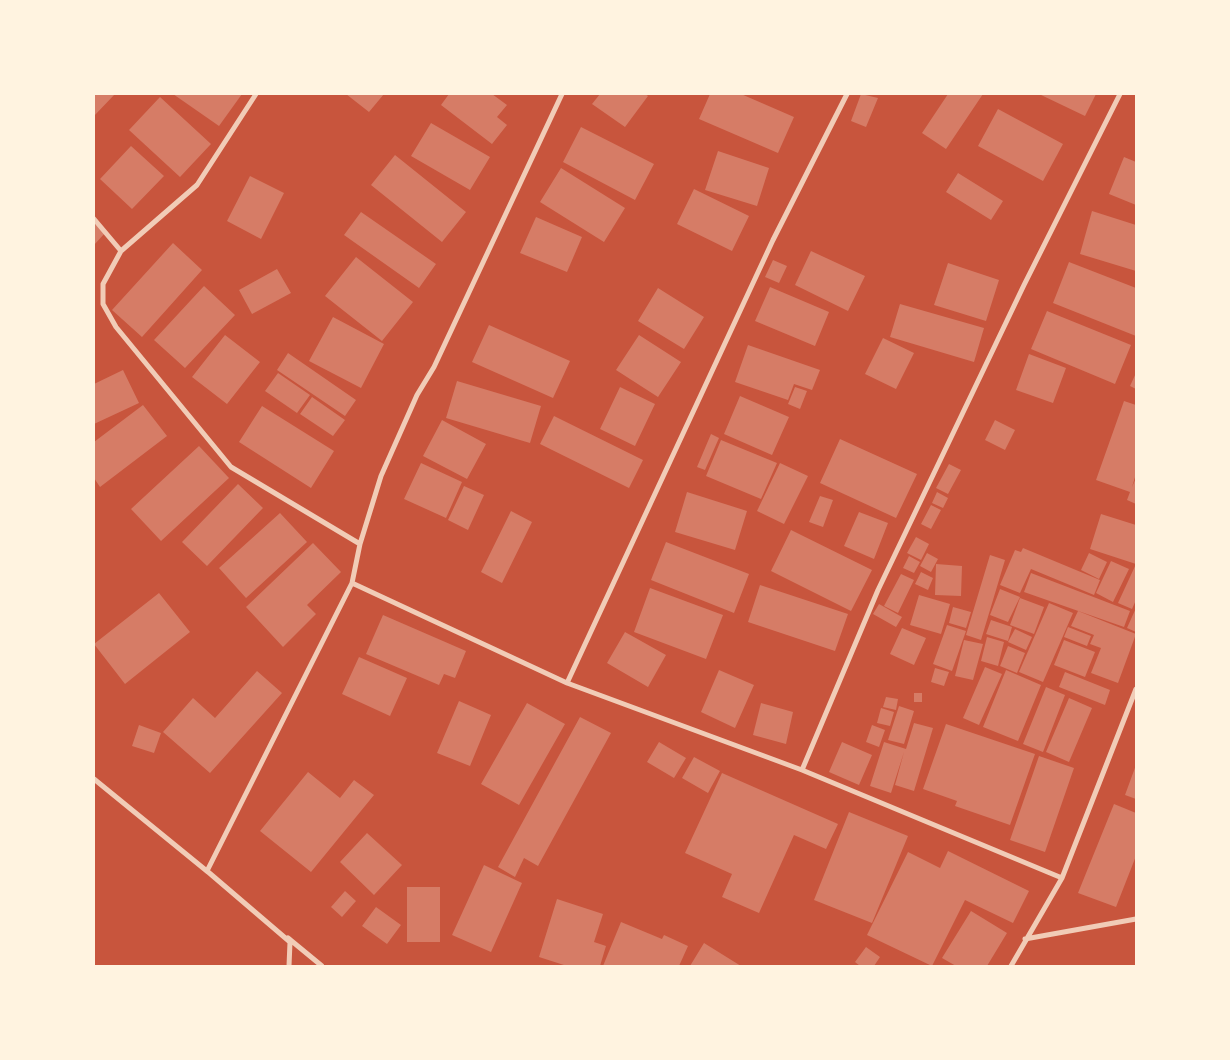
<!DOCTYPE html>
<html>
<head>
<meta charset="utf-8">
<style>
  body { margin:0 }
  #map { position:relative; width:1230px; height:1060px; overflow:hidden; background:#c8553d; font-family:"Work Sans",sans-serif }
  canvas { display:block }
  .frame { position:absolute; inset:0; border:95px solid #fff3e0; pointer-events:none }
</style>
</head>
<body>
<div id="map">
<canvas width="1230" height="1060"></canvas>
<div class="frame"></div>
</div>
<script>
const ctx = document.querySelector('canvas').getContext('2d');
ctx.lineJoin = 'round';
function fill(path, color) {
  ctx.fillStyle = color;
  ctx.fill(path, 'evenodd');
}
function poly(rows) {
  const path = new Path2D();
  for (const r of rows) {
    path.moveTo(r[0], r[1]);
    for (let i = 2; i < r.length; i += 2) path.lineTo(r[i], r[i + 1]);
  }
  return path;
}
function trace(path, color, width, dash) {
  ctx.strokeStyle = color;
  ctx.lineWidth = width;
  ctx.lineCap = dash ? 'butt' : 'round';
  ctx.setLineDash(dash || []);
  ctx.stroke(path);
}
fill(poly([
  [94,94,115,94,94,116],
  [173,94,242,94,219,126],
  [346,94,384,94,369,112],
  [449,94,492,94,507,105,497,117,507,125,492,144,441,105],
  [600,94,645,94,648,96,625,127,592,104],
  [710,94,741,94,794,117,778,153,699,119],
  [861,94,878,98,866,127,851,121],
  [948,94,983,94,946,149,922,133],
  [1039,94,1096,94,1085,116],
  [160,97,211,144,180,177,129,130],
  [998,109,1063,144,1043,181,978,146],
  [431,123,490,157,470,190,411,156],
  [581,127,654,164,635,200,563,162],
  [131,146,164,176,132,209,100,179],
  [718,151,769,168,757,206,705,190],
  [395,155,466,212,442,242,371,185],
  [1124,157,1136,162,1136,205,1109,194],
  [561,168,625,208,604,242,540,202],
  [958,173,1003,201,991,220,946,192],
  [250,176,284,193,261,239,227,221],
  [694,189,749,216,732,251,677,224],
  [1092,211,1136,225,1136,271,1080,254],
  [361,212,436,264,419,288,344,235],
  [536,217,582,237,567,272,520,253],
  [94,223,105,233,94,245],
  [173,243,202,270,142,337,112,310],
  [811,251,865,276,848,311,795,285],
  [356,257,413,302,382,341,325,296],
  [773,260,787,266,779,283,765,277],
  [1069,262,1136,288,1136,336,1053,303],
  [948,263,999,280,986,321,934,305],
  [277,269,291,293,252,314,239,290],
  [204,286,235,315,185,368,154,340],
  [770,287,829,312,815,346,755,321],
  [658,288,704,317,684,349,638,321],
  [900,304,984,328,974,362,890,337],
  [1047,311,1131,345,1115,384,1031,349],
  [333,317,384,344,361,388,309,361],
  [489,325,570,361,553,398,472,362],
  [225,335,260,362,227,404,192,377],
  [639,335,681,362,658,397,616,370],
  [883,338,914,353,896,389,865,374],
  [748,345,820,370,812,390,794,384,788,400,735,382],
  [288,353,356,400,345,416,277,370],
  [1029,354,1066,368,1053,403,1016,390],
  [123,370,139,403,94,424,94,384],
  [278,373,310,395,297,413,265,391],
  [1136,373,1136,389,1130,386],
  [457,381,541,406,530,443,446,418],
  [620,387,655,404,635,446,600,429],
  [795,387,807,391,800,409,788,404],
  [740,396,789,417,772,455,724,434],
  [312,397,345,420,333,436,300,414],
  [1124,401,1136,405,1136,474,1132,487,1136,478,1136,504,1127,500,1130,492,1096,480],
  [143,405,167,436,100,487,94,478,94,442],
  [262,406,334,451,311,488,239,442],
  [554,416,643,460,629,488,540,444],
  [442,420,486,444,467,479,423,456],
  [995,420,1015,430,1005,450,985,440],
  [711,434,719,438,705,470,697,467],
  [840,439,917,474,896,518,820,483],
  [721,440,777,463,761,499,706,476],
  [199,446,229,478,161,541,131,509],
  [421,463,462,482,446,518,404,499],
  [780,463,808,476,784,524,757,511],
  [949,464,961,470,948,494,936,488],
  [238,484,263,508,207,566,182,542],
  [464,486,484,495,468,530,448,520],
  [687,492,747,511,735,550,675,532],
  [937,492,948,498,943,508,932,503],
  [820,496,833,500,823,527,809,522],
  [931,505,941,510,931,529,921,524],
  [511,511,532,522,502,583,481,572],
  [859,512,888,523,874,559,844,546],
  [280,513,307,542,246,598,219,568],
  [1101,514,1136,525,1136,564,1090,549],
  [791,530,872,570,851,611,771,571],
  [916,537,929,544,921,560,907,553],
  [666,542,749,574,734,613,651,580],
  [313,543,341,572,307,605,316,614,283,647,246,607],
  [1023,548,1100,580,1094,595,1031,569,1020,593,1000,585,1015,550,1021,552],
  [927,553,938,559,931,572,920,566],
  [1089,553,1107,562,1099,579,1081,570],
  [990,555,1005,560,981,640,966,635],
  [909,556,920,562,914,573,903,568],
  [1111,561,1129,569,1113,602,1096,593],
  [936,564,962,566,961,596,935,595],
  [1136,564,1136,600,1132,609,1118,603],
  [921,572,933,578,928,590,915,584],
  [1031,573,1130,611,1124,627,1024,592],
  [901,574,914,580,898,613,884,606],
  [760,585,848,614,835,651,748,622],
  [650,588,723,615,706,659,634,632],
  [1000,589,1020,597,1008,622,990,615],
  [159,593,190,632,125,684,94,644],
  [919,595,950,604,941,634,910,625],
  [1020,598,1044,607,1034,634,1010,625],
  [1049,603,1073,613,1043,682,1019,672],
  [879,604,902,617,896,627,873,614],
  [953,607,971,612,966,628,949,623],
  [1136,608,1136,632,1127,628],
  [1078,611,1136,634,1118,683,1091,673,1101,648,1090,644,1094,635,1071,626],
  [383,615,466,651,455,678,444,674,439,685,366,654],
  [991,620,1012,627,1008,641,986,634],
  [947,625,966,631,952,671,933,664],
  [1068,627,1091,636,1087,646,1064,637],
  [902,628,926,638,914,665,890,654],
  [1015,629,1032,637,1026,650,1008,642],
  [625,632,666,655,648,687,607,663],
  [987,637,1004,642,998,666,981,661],
  [964,640,983,644,973,680,955,676],
  [1064,640,1095,652,1085,677,1054,665],
  [1008,646,1025,653,1017,673,1000,666],
  [359,657,407,678,390,716,342,694],
  [985,667,1002,674,979,725,963,718],
  [935,668,949,672,944,686,931,682],
  [719,670,754,685,735,728,701,712],
  [1006,670,1041,685,1018,741,983,727],
  [257,671,282,693,210,773,163,732,193,698,215,718],
  [1065,672,1110,690,1105,705,1059,687],
  [1046,687,1065,695,1043,752,1023,744],
  [914,693,922,693,922,702,914,702],
  [886,697,898,699,896,710,883,707],
  [1069,698,1092,708,1069,762,1046,752],
  [459,701,491,715,470,766,437,753],
  [527,703,565,724,519,805,481,784],
  [761,703,793,712,786,744,753,735],
  [899,706,914,711,904,744,888,740],
  [881,708,894,712,890,726,877,723],
  [580,717,611,733,538,866,524,858,515,877,498,867],
  [914,723,933,728,914,791,895,785,904,752,891,793,870,786,884,742,906,749],
  [946,724,1035,754,1010,825,955,806,957,801,923,789],
  [139,725,161,733,154,753,132,746],
  [872,725,885,730,879,747,866,742],
  [659,742,686,758,674,778,647,762],
  [842,742,872,755,859,785,829,772],
  [1039,756,1074,768,1045,852,1010,840],
  [694,757,720,771,708,793,682,778],
  [1136,765,1136,799,1125,795],
  [308,772,340,798,354,780,374,795,311,872,260,831],
  [722,773,838,824,826,849,794,835,759,913,722,897,732,874,685,853],
  [1114,804,1136,813,1136,856,1116,907,1078,893],
  [849,812,908,836,872,923,814,900],
  [367,833,402,865,374,895,340,862],
  [948,851,1029,891,1013,923,965,900,932,966,867,935,908,852,940,868],
  [484,865,522,883,491,952,452,935],
  [407,887,440,887,440,942,407,942],
  [345,891,356,901,342,917,331,907],
  [557,899,603,914,594,942,606,946,600,966,567,966,539,957],
  [376,907,401,925,387,944,362,926],
  [971,911,1007,933,987,966,956,966,942,958],
  [621,922,662,939,664,935,688,946,679,966,603,966],
  [704,943,741,966,690,966],
  [866,947,880,957,874,966,860,966,855,962]
]), '#d67c66');
trace(poly([
  [94,219,121,251,197,185,256,94],
  [121,251,103,284,103,304,116,327,231,467,360,544],
  [352,583,567,683,802,770,1062,878],
  [567,683,773,240,847,94],
  [802,770,878,590,1024,285,1120,94],
  [94,779,208,872],
  [288,938,322,966],
  [1025,939,1136,919],
  [289,966,290,942,207,871,352,583,360,544,381,476,417,395,434,367,562,94],
  [1011,966,1062,878,1136,689]
]), '#f1ccb7', 5);
</script>
</body>
</html>
